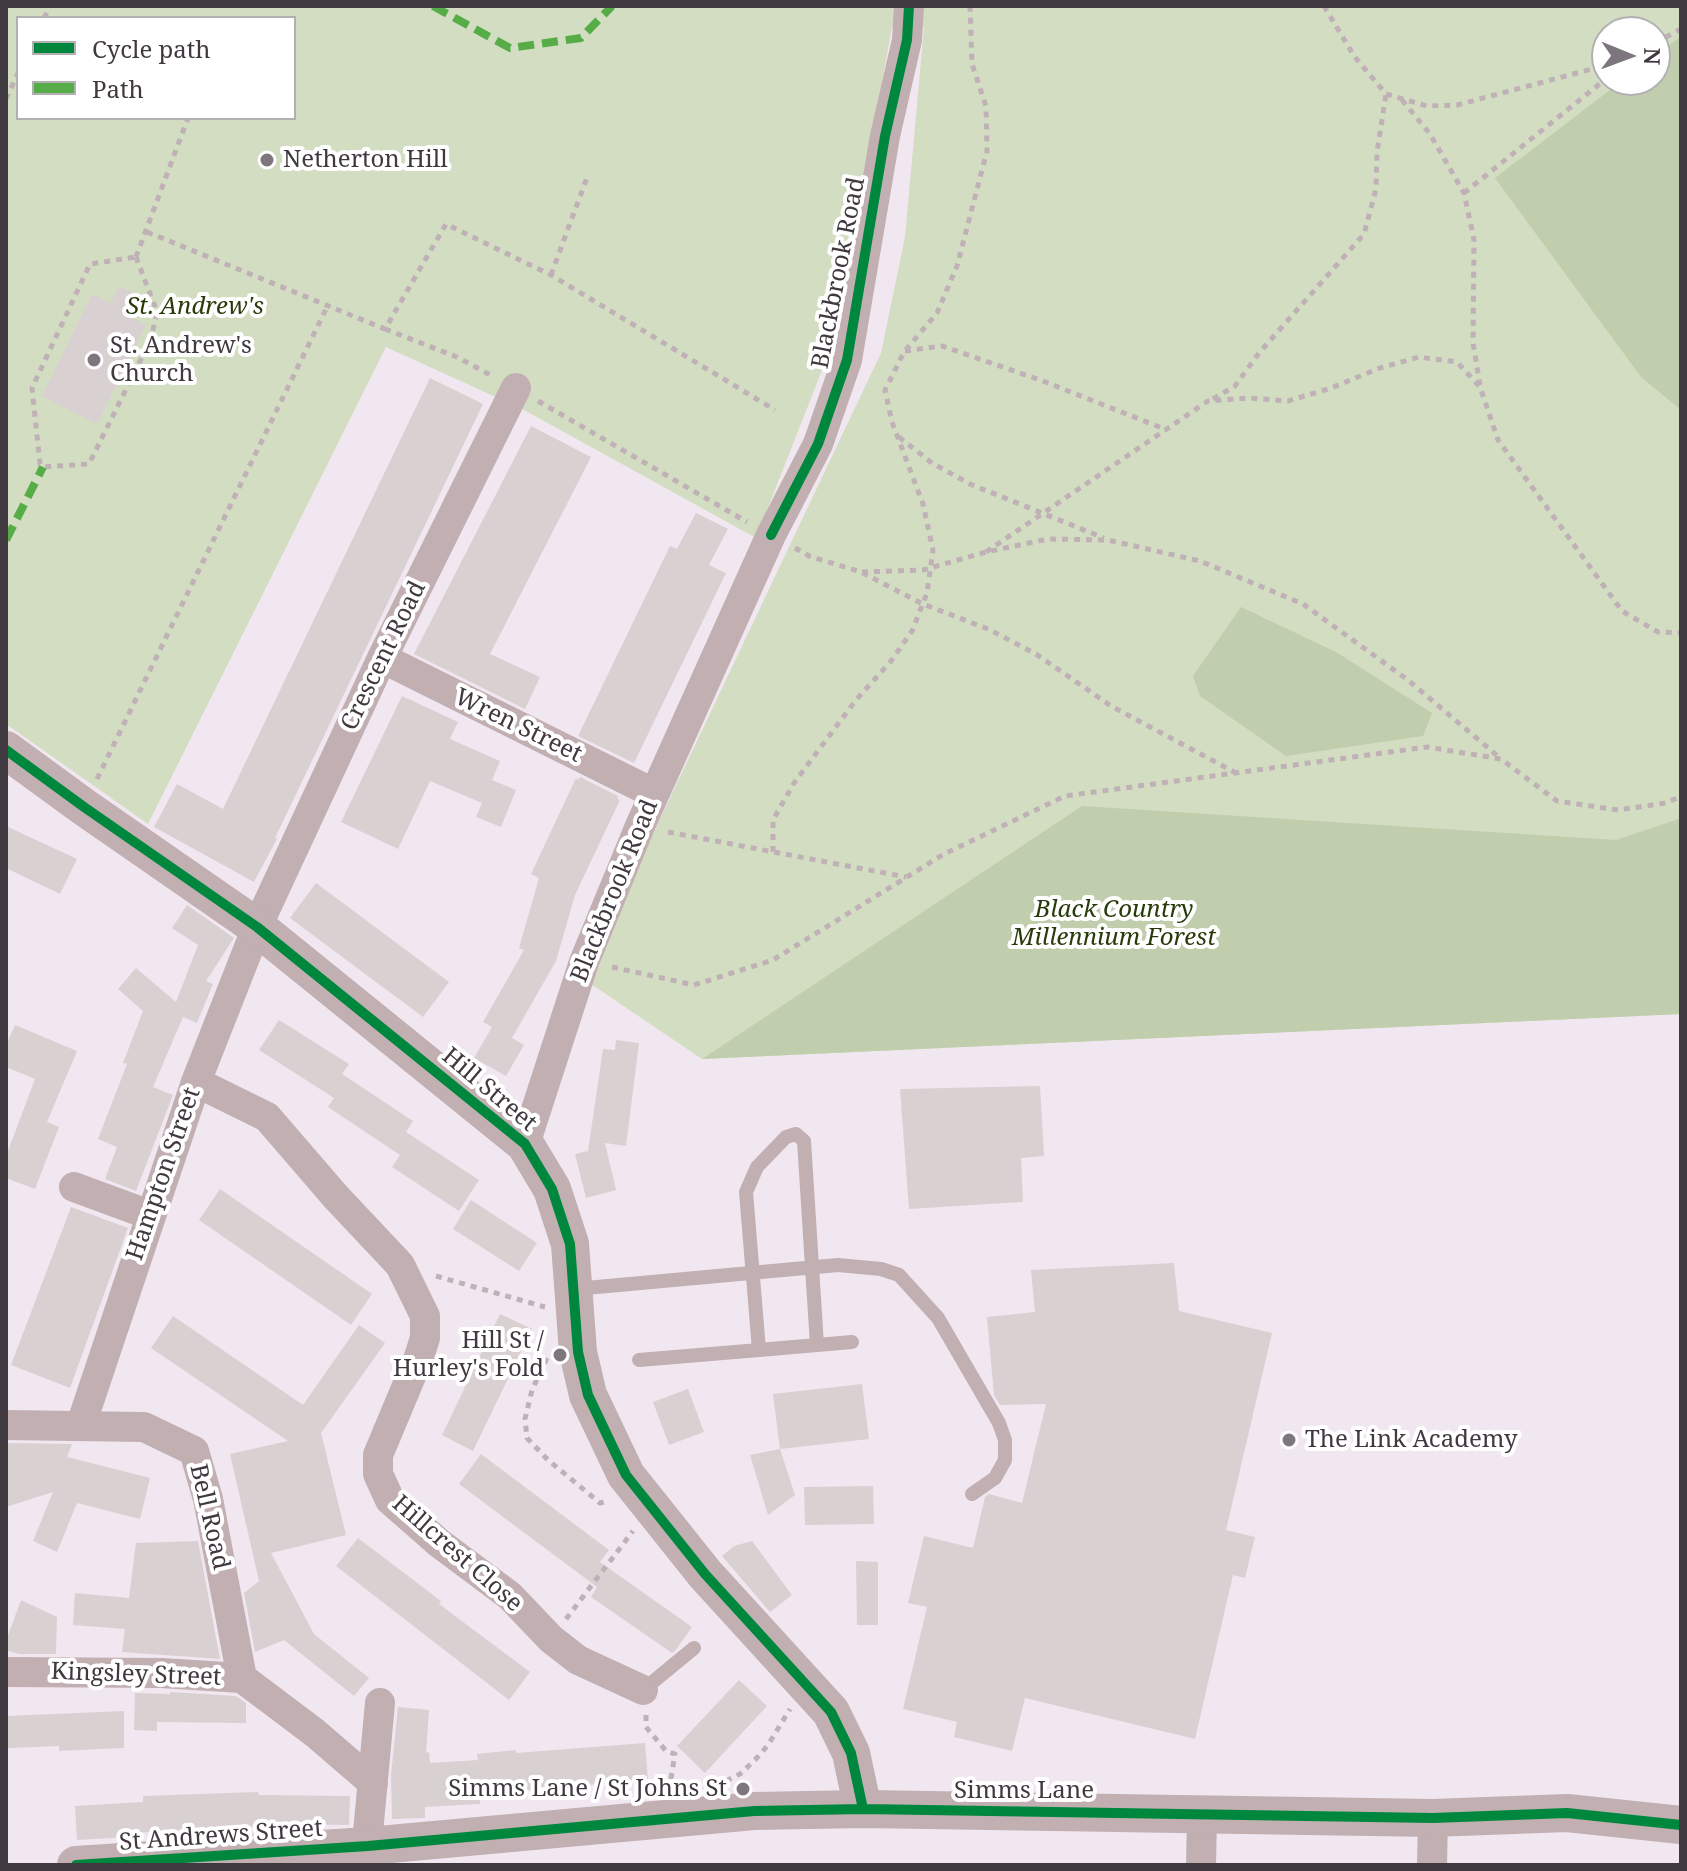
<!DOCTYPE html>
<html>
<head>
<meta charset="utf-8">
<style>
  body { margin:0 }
  #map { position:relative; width:1687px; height:1871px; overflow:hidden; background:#f1e7f1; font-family:"Noto Serif",serif }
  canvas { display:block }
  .frame { position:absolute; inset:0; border:8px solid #403940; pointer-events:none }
  .legend { position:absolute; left:16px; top:16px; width:280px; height:104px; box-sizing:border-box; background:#fff; border:2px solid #b3b0b3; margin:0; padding:10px 14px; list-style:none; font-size:24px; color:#403940 }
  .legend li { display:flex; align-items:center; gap:16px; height:40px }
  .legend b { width:40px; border:2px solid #b3b0b3 }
  .north { position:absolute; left:1591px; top:16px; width:80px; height:80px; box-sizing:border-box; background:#fff; border:2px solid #b3b0b3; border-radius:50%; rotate:91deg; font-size:22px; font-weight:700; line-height:32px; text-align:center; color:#403940 }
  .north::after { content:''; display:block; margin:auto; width:28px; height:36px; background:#7e767e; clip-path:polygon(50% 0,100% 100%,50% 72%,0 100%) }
</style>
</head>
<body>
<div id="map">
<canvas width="1687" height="1871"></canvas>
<div class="frame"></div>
<ul class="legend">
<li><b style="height:10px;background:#00873e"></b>Cycle path</li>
<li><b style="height:10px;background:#56ac46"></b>Path</li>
</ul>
<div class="north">N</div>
</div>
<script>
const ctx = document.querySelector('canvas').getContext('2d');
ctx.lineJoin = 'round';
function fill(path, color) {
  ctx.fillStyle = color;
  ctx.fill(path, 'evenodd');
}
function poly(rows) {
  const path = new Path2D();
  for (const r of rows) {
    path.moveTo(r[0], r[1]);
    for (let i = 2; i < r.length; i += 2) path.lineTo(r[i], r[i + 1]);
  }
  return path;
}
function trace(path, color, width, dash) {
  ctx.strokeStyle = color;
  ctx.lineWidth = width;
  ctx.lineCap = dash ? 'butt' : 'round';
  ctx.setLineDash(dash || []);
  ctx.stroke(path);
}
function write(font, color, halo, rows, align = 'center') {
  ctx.font = font + ' "Noto Serif",serif';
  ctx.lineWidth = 8;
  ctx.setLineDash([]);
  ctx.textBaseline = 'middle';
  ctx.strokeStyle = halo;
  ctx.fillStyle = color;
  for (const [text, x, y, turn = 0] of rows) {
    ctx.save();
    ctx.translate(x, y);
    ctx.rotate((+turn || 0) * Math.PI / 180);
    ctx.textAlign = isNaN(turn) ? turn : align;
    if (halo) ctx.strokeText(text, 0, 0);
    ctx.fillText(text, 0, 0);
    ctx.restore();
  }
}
fill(poly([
  [6,6,1681,6,1681,1014,702,1059,591,984,642,857,881,353,905,237,924,27,892,27,837,332,756,538,524,410,386,347,148,824,6,724],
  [18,18,294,18,294,118,18,118],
  [1607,32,1655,32,1655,80,1607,80]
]), '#d2ddc2');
fill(poly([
  [1681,36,1681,410,1641,377,1495,178,1623,80,1655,80,1655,56],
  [1241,607,1336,652,1432,713,1423,736,1286,756,1200,696,1193,676],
  [1082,806,1616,840,1681,818,1681,1014,702,1059]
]), '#c1cead');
fill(poly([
  [119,286,138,295,128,316,146,325,97,424,42,396,92,294,111,303],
  [430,378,483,404,275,838,277,839,254,882,154,827,177,784,223,809],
  [531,426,591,457,490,654,540,677,525,709,414,654],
  [696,513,728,529,709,565,726,573,634,763,578,736,670,546,677,549],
  [402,696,458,722,450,739,500,761,492,780,516,790,501,827,476,817,482,803,430,781,398,849,341,822],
  [580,777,618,796,617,799,620,800,575,895,556,961,512,1038,524,1045,506,1076,474,1058,492,1027,483,1022,524,950,519,948,539,878,531,874,576,778,578,780],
  [6,826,77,859,60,894,6,868],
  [316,883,449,982,423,1017,290,918],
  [187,905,234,938,206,981,213,984,197,1023,183,1017,153,1087,173,1095,136,1191,105,1179,117,1147,98,1139,127,1064,123,1063,143,1011,118,989,136,968,176,1002,198,945,172,928],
  [279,1020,349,1064,342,1074,413,1121,406,1132,479,1180,459,1211,392,1167,400,1155,328,1107,334,1098,259,1050],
  [15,1025,77,1051,47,1122,59,1127,35,1189,6,1178,6,1156,35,1079,6,1067,6,1045],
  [616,1040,639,1043,626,1146,605,1143,616,1190,586,1198,575,1154,588,1151,603,1049,615,1050],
  [1040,1086,1044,1156,1021,1158,1023,1202,909,1209,900,1089],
  [220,1189,372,1294,351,1325,199,1220],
  [471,1200,537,1243,519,1271,453,1229],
  [71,1207,128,1228,70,1388,11,1365],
  [1174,1263,1179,1311,1272,1333,1226,1530,1255,1537,1245,1578,1233,1575,1195,1739,1025,1698,1012,1751,954,1737,957,1722,903,1709,927,1607,908,1603,924,1536,973,1548,985,1497,989,1494,1022,1503,1046,1404,1000,1405,994,1395,987,1317,1035,1312,1031,1270],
  [500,1314,532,1329,473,1451,442,1435],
  [173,1316,303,1405,359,1325,385,1343,321,1433,346,1535,271,1553,314,1634,369,1678,354,1696,284,1640,255,1652,244,1593,259,1581,230,1454,288,1441,151,1348],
  [862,1384,869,1439,780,1449,773,1394],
  [688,1389,704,1432,669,1445,653,1402],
  [6,1443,72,1444,67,1457,150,1478,140,1519,77,1503,57,1552,33,1541,53,1492,6,1507],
  [780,1449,795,1495,768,1515,750,1455],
  [481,1454,609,1550,600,1562,692,1627,675,1651,672,1653,591,1597,597,1587,459,1484],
  [873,1486,874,1524,805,1525,804,1487],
  [358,1538,441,1601,439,1604,530,1672,509,1700,336,1566],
  [198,1541,220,1659,122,1652,125,1629,73,1625,75,1593,129,1598,136,1543],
  [752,1541,792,1595,770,1612,722,1556,734,1546],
  [856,1561,878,1562,878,1625,857,1625],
  [21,1600,57,1617,56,1654,19,1654,6,1650,6,1641],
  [739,1680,767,1706,705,1773,677,1746],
  [170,1692,236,1696,246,1703,246,1723,157,1722,157,1731,134,1730,135,1693,170,1694],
  [398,1707,429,1710,426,1753,429,1752,430,1763,478,1760,477,1754,516,1750,516,1753,645,1743,648,1780,480,1794,480,1804,425,1807,425,1818,392,1819,391,1775],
  [124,1711,124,1748,59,1751,59,1746,8,1748,7,1716],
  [258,1792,259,1795,350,1796,349,1825,260,1824,260,1827,130,1833,130,1837,77,1840,75,1806,143,1802,143,1796]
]), '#d9d0d2');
trace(poly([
  [1324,6,1354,56,1386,94,1427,106,1457,105,1607,65],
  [44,18,50,6],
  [1655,43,1681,29],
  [6,99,18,73],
  [1402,100,1430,134,1464,193,1474,240,1473,343,1480,385],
  [1464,193,1607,78],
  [147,232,385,329,446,224,551,275,775,410],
  [136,257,157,312,151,339,89,464,43,467,40,464,32,388,90,264,136,257],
  [136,257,188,118],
  [551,275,588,175],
  [385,329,457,357,494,377],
  [905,351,942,346,1043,381,1167,430],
  [1213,399,1235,386,1259,353,1364,234,1376,189,1377,152,1386,94],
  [538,401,747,522],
  [899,437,932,463,970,484,1104,538],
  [795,548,809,556,861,572,923,604,988,629,1036,654,1111,706,1236,773],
  [986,552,1208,401,1249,398,1288,401,1331,388,1380,368,1419,357,1457,362,1480,387,1498,440,1622,611,1658,632,1681,633],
  [862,572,923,570,986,552,1048,539,1108,540,1200,561,1303,604,1408,680,1500,758],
  [97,779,328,305],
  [668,832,906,877],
  [773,852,773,820,794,783,856,700,891,661,912,631,927,593,933,550,923,504,892,422,885,390,904,352,937,313,957,266,987,151,986,106,972,64,970,6],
  [612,967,694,985,773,960,944,854,1065,796,1427,747,1501,759,1557,801,1618,810,1666,803,1681,796],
  [436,1276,545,1307],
  [547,1358,532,1390,525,1419,527,1438,548,1460,600,1503,608,1501],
  [566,1619,633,1531],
  [646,1715,646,1727,666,1751,675,1754,669,1790],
  [726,1781,740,1774,755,1760,768,1745,790,1709]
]), '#c0b1b6', 5, [6, 6]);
trace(poly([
  [575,1289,838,1265,881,1269,899,1275,938,1318,999,1423,1005,1440,1005,1460,995,1478,972,1494],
  [817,1345,852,1342],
  [639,1360,759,1350,817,1345,804,1141,796,1134,786,1137,757,1167,746,1192,759,1350],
  [643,1690,694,1648]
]), '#c1afb2', 14);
trace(poly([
  [382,658,653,793],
  [196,1082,267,1117,336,1197,400,1265,425,1316,425,1338,419,1357,378,1455,378,1474,390,1500,439,1543,510,1596,551,1639,578,1660,643,1690],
  [525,1144,584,962,640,826,771,535,818,444,847,360,885,136,907,40,909,6],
  [74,1187,150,1215],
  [6,1425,144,1427,194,1451,208,1499,242,1678],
  [81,1425,196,1082,257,927,382,658,516,388],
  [6,1672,161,1673,242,1678,315,1733,373,1783],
  [365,1865,380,1703],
  [1201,1865,1202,1816],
  [1432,1865,1433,1818]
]), '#c1afb2', 30);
trace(poly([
  [6,750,84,807,257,927,525,1144,552,1189,570,1244,578,1352,588,1395,626,1475,705,1574,831,1712,851,1753,863,1809],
  [76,1865,368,1846,754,1811,863,1809,1433,1818,1567,1813,1681,1825]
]), '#c1afb2', 38);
trace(poly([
  [433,6,510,48,581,38,612,6],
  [6,540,43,467]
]), '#56ac46', 8, [16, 8]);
trace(poly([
  [771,535,818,444,847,360,885,136,907,40,909,6],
  [6,750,84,807,257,927,525,1144,552,1189,570,1244,578,1352,588,1395,626,1475,705,1574,831,1712,851,1753,863,1809],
  [76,1865,368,1846,754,1811,863,1809,1433,1818,1567,1813,1681,1825]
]), '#00873e', 10);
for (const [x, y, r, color] of [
  [267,160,8,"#7e767e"],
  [94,360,8,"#7e767e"],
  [560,1355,8,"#7e767e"],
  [1289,1440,8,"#7e767e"],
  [743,1789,8,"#7e767e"]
]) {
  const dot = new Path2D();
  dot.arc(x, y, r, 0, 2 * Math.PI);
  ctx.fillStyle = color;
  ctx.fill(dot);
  trace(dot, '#fff', 3);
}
write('24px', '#403940', '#fff', [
  ["Netherton Hill",283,160],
  ["St. Andrew's",110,346],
  ["Church",110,374],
  ["Hill St /",544,1341,"right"],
  ["Hurley's Fold",544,1369,"right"],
  ["The Link Academy",1305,1440],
  ["Simms Lane / St Johns St",727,1789,"right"]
], 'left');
write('24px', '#403940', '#fff', [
  ["Blackbrook Road",839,273,-79],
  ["Crescent Road",384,656,-64],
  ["Wren Street",518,726,26],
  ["Blackbrook Road",615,891,-68],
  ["Hill Street",489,1090,40],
  ["Hampton Street",164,1174,-71],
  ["Bell Road",209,1517,77],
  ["Hillcrest Close",457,1554,41],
  ["Kingsley Street",136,1675,2],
  ["Simms Lane",1024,1791],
  ["St Andrews Street",221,1836,-4]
]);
write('italic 24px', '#283c0b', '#fff', [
  ["St. Andrew's",195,307],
  ["Black Country",1114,910],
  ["Millennium Forest",1114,938]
]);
</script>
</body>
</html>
